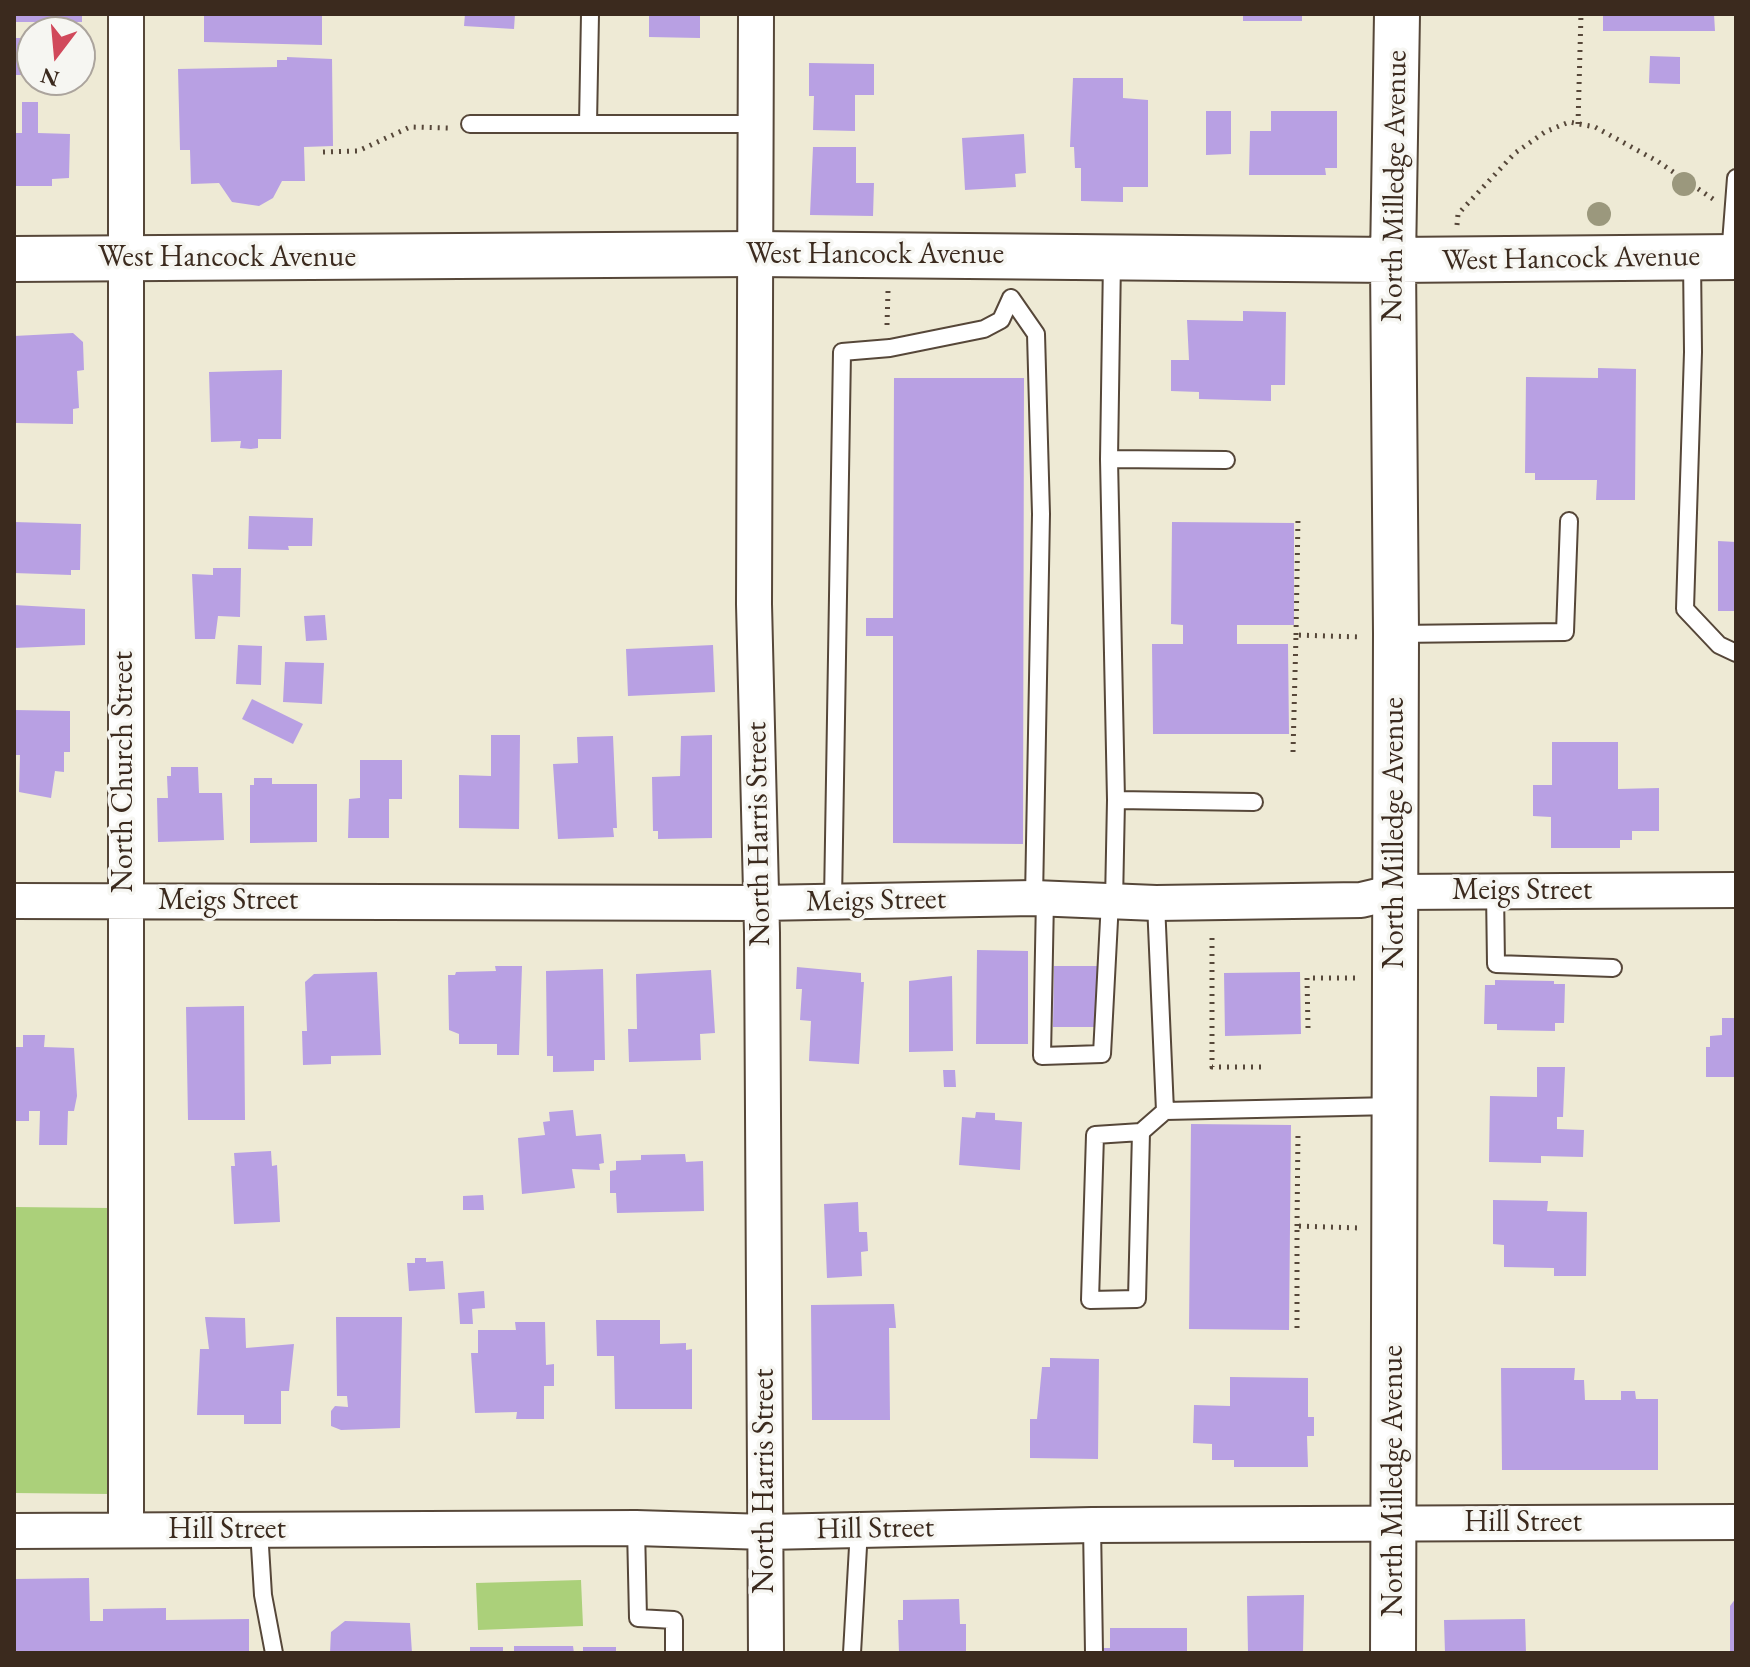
<!DOCTYPE html>
<html>
<head>
<meta charset="utf-8">
<style>
  body { margin:0 }
  #map { position:relative; width:1750px; height:1667px; overflow:hidden; background:#eeead5; font-family:"EB Garamond",serif }
  canvas { display:block }
  .frame { position:absolute; inset:0; border:16px solid #3b2a1e; pointer-events:none }
  .north { position:absolute; left:16px; top:16px; width:80px; height:80px; box-sizing:border-box; background:#f6f6f2; border:2px solid #aba49d; border-radius:50%; rotate:196deg; font-size:22px; font-weight:700; line-height:32px; text-align:center; color:#3b2a1e }
  .north::after { content:''; display:block; margin:auto; width:28px; height:36px; background:#d1495b; clip-path:polygon(50% 0,100% 100%,50% 72%,0 100%) }
</style>
</head>
<body>
<div id="map">
<canvas width="1750" height="1667"></canvas>
<div class="frame"></div>
<div class="north">N</div>
</div>
<script>
const ctx = document.querySelector('canvas').getContext('2d');
ctx.lineJoin = 'round';
function fill(path, color) {
  ctx.fillStyle = color;
  ctx.fill(path, 'evenodd');
}
function poly(rows) {
  const path = new Path2D();
  for (const r of rows) {
    path.moveTo(r[0], r[1]);
    for (let i = 2; i < r.length; i += 2) path.lineTo(r[i], r[i + 1]);
  }
  return path;
}
function trace(path, color, width, dash) {
  ctx.strokeStyle = color;
  ctx.lineWidth = width;
  ctx.lineCap = dash ? 'butt' : 'round';
  ctx.setLineDash(dash || []);
  ctx.stroke(path);
}
function write(font, color, halo, rows, align = 'center') {
  ctx.font = font + ' "EB Garamond",serif';
  ctx.lineWidth = 7;
  ctx.setLineDash([]);
  ctx.textBaseline = 'middle';
  ctx.strokeStyle = halo;
  ctx.fillStyle = color;
  for (const [text, x, y, turn = 0] of rows) {
    ctx.save();
    ctx.translate(x, y);
    ctx.rotate((+turn || 0) * Math.PI / 180);
    ctx.textAlign = isNaN(turn) ? turn : align;
    if (halo) ctx.strokeText(text, 0, 0);
    ctx.fillText(text, 0, 0);
    ctx.restore();
  }
}
fill(poly([
  [14,1207,110,1208,111,1494,14,1493],
  [581,1580,583,1626,478,1630,476,1583]
]), '#abd07a');
fill(poly([
  [14,14,82,14,82,22,14,22],
  [204,14,322,14,322,45,204,42],
  [465,14,515,14,514,29,464,26],
  [649,14,700,14,700,38,649,37],
  [1243,14,1302,14,1302,21,1243,21],
  [1603,14,1714,14,1715,31,1603,31],
  [14,38,32,38,32,75,14,75],
  [1650,56,1680,57,1680,84,1649,83],
  [287,57,332,59,333,146,304,147,305,181,282,181,273,198,259,206,232,202,219,183,191,184,190,150,180,150,178,69,277,67,277,60,287,60],
  [809,63,874,64,874,95,855,95,855,131,813,130,814,96,809,96],
  [1073,78,1123,78,1123,98,1148,100,1148,187,1123,187,1123,202,1081,201,1081,168,1075,168,1074,147,1070,147],
  [22,102,38,102,38,133,70,134,69,178,52,179,52,186,14,186,14,133,22,133],
  [1206,111,1231,111,1231,154,1206,155],
  [1271,111,1337,111,1337,168,1325,168,1326,175,1249,175,1250,131,1271,131],
  [1024,134,1026,173,1015,174,1016,187,965,190,962,138],
  [813,147,856,147,856,183,874,183,873,216,810,215],
  [1243,311,1286,312,1285,385,1271,385,1271,401,1199,399,1199,392,1171,391,1171,360,1189,360,1187,320,1243,321],
  [73,333,83,342,84,370,77,371,79,408,73,409,73,424,16,423,14,336],
  [1598,368,1636,369,1635,500,1596,500,1597,480,1535,480,1535,473,1525,473,1526,377,1598,378],
  [282,370,281,439,258,439,258,448,251,449,240,448,241,441,211,442,209,372],
  [894,378,1024,378,1023,844,893,843,893,636,866,636,866,618,893,618],
  [249,516,313,518,312,546,288,546,289,550,248,549],
  [14,522,81,524,80,570,71,570,71,575,14,573],
  [1172,522,1294,523,1294,625,1237,625,1237,644,1288,644,1289,734,1153,734,1152,644,1183,644,1183,625,1171,624],
  [1718,541,1736,542,1736,611,1718,611],
  [213,568,241,568,240,617,218,616,215,639,195,639,192,574,213,575],
  [14,605,85,609,85,645,14,648],
  [325,615,327,640,306,641,304,616],
  [238,645,262,646,261,685,236,684],
  [713,645,715,692,628,696,626,649],
  [285,662,324,663,322,704,283,702],
  [252,699,303,724,293,744,242,719],
  [14,710,70,711,70,752,64,752,64,772,55,771,51,798,19,792,20,755,14,755],
  [491,735,520,735,519,829,459,828,459,775,491,776],
  [712,735,712,838,658,839,658,831,653,831,652,777,680,776,681,736],
  [613,736,617,828,613,828,614,837,558,839,553,764,578,763,577,737],
  [1552,742,1618,742,1618,789,1659,788,1659,831,1632,831,1632,840,1620,840,1620,848,1551,848,1551,817,1533,816,1533,785,1552,785],
  [360,760,402,760,402,799,389,799,389,838,348,838,349,799,360,798],
  [171,767,198,767,199,793,222,793,224,840,158,842,157,798,168,798,167,776,171,776],
  [254,778,272,778,272,784,317,784,317,842,250,843,250,785,254,785],
  [977,950,1028,951,1028,1044,976,1044],
  [495,966,522,966,519,1055,497,1055,497,1044,459,1044,459,1034,449,1030,448,975,455,975,456,972,496,971],
  [1054,966,1099,966,1098,1027,1053,1027],
  [797,967,861,973,861,982,864,982,859,1064,809,1061,811,1021,800,1020,802,989,796,989],
  [603,969,605,1060,594,1060,594,1071,553,1072,553,1056,547,1056,546,971],
  [711,970,715,1033,700,1034,701,1060,629,1062,628,1029,637,1029,636,974],
  [377,972,381,1055,331,1056,331,1064,303,1065,302,1031,307,1031,305,982,314,974],
  [1300,972,1301,1034,1225,1036,1224,973],
  [952,976,953,1051,909,1052,909,981],
  [1495,980,1554,981,1554,984,1565,984,1564,1023,1555,1023,1555,1031,1497,1030,1497,1024,1484,1024,1485,985,1495,985],
  [244,1006,245,1120,188,1120,186,1007],
  [1722,1018,1736,1018,1736,1077,1706,1077,1706,1047,1710,1047,1710,1036,1722,1035],
  [23,1035,45,1035,44,1047,74,1048,77,1096,74,1111,68,1111,67,1145,39,1145,40,1111,29,1111,29,1121,14,1121,14,1047,23,1047],
  [1537,1067,1565,1067,1563,1117,1557,1117,1557,1129,1584,1130,1583,1157,1541,1156,1541,1163,1489,1162,1490,1096,1537,1097],
  [943,1070,955,1070,956,1087,944,1087],
  [573,1110,576,1136,601,1134,604,1163,599,1164,600,1170,572,1169,575,1188,522,1194,518,1138,545,1135,543,1122,550,1121,549,1112],
  [976,1112,995,1113,995,1120,1022,1122,1020,1170,959,1165,962,1117,975,1118],
  [1191,1124,1291,1125,1289,1330,1189,1329],
  [271,1151,272,1166,277,1165,280,1222,234,1224,231,1166,235,1166,234,1153],
  [685,1154,686,1162,703,1161,704,1211,617,1213,616,1193,610,1193,610,1171,616,1170,616,1161,641,1160,641,1155],
  [483,1195,484,1210,463,1210,463,1196],
  [1493,1200,1548,1201,1547,1211,1587,1212,1586,1276,1554,1276,1554,1268,1504,1267,1504,1245,1493,1244],
  [858,1202,859,1232,867,1232,868,1251,861,1252,862,1276,827,1278,824,1204],
  [415,1258,426,1258,426,1262,443,1261,445,1289,409,1291,407,1263,415,1263],
  [484,1291,485,1308,472,1309,473,1324,460,1324,458,1293],
  [894,1304,896,1328,889,1328,890,1420,812,1420,811,1305],
  [205,1317,245,1318,246,1348,294,1344,289,1391,281,1391,281,1424,244,1424,244,1415,197,1415,200,1349,209,1349],
  [336,1317,402,1317,400,1428,341,1430,331,1426,331,1411,335,1406,348,1407,347,1396,337,1396],
  [596,1320,660,1320,660,1344,686,1343,686,1350,692,1349,692,1409,615,1409,614,1356,597,1356],
  [515,1322,545,1322,546,1365,554,1364,554,1386,544,1386,544,1419,516,1419,517,1412,475,1413,471,1353,478,1353,478,1330,516,1330],
  [1050,1358,1099,1359,1098,1459,1030,1458,1030,1419,1037,1419,1042,1367,1050,1367],
  [1501,1368,1575,1368,1574,1380,1584,1380,1585,1400,1621,1400,1621,1391,1635,1391,1636,1399,1658,1399,1658,1470,1502,1470],
  [1230,1377,1308,1378,1308,1417,1314,1417,1314,1436,1307,1436,1308,1467,1234,1467,1234,1460,1212,1460,1212,1444,1193,1443,1194,1405,1230,1406],
  [89,1578,90,1621,103,1621,103,1609,166,1608,166,1620,249,1619,249,1653,14,1653,14,1579],
  [1304,1595,1303,1653,1248,1653,1247,1596],
  [1736,1598,1736,1653,1730,1653,1730,1606],
  [959,1599,960,1624,966,1624,966,1652,899,1653,898,1620,903,1620,903,1600],
  [1525,1619,1526,1653,1445,1653,1444,1620],
  [345,1621,410,1623,412,1653,330,1653,331,1632],
  [1110,1628,1187,1628,1187,1653,1097,1653,1097,1648,1110,1648],
  [514,1646,573,1646,574,1653,514,1653],
  [470,1647,503,1647,503,1653,470,1653],
  [583,1647,616,1647,616,1653,583,1653]
]), '#b8a0e3');
const lane = poly([
  [470,124,756,124],
  [588,124,590,14],
  [1730,256,1736,178],
  [1692,259,1693,352,1685,609,1719,645,1736,653],
  [1112,260,1109,459,1116,800,1114,902],
  [1011,298,1036,334,1041,514,1034,898],
  [1109,459,1226,460],
  [1397,634,1565,632,1569,521],
  [1116,800,1254,802],
  [1495,891,1496,964,1613,968],
  [1045,898,1042,1056,1102,1054,1110,901],
  [833,901,842,352,890,348,984,329,1001,320,1011,298],
  [1165,1111,1393,1106],
  [1141,1132,1137,1299,1090,1300,1095,1135,1141,1132,1165,1111,1156,903],
  [1092,1525,1094,1653],
  [636,1528,638,1618,674,1620,674,1653],
  [259,1530,263,1595,274,1653],
  [852,1653,859,1529]
]);
const street = poly([
  [126,14,126,1530],
  [756,14,754,604,762,933,766,1653],
  [14,901,760,903,1034,898,1156,903,1361,900,1395,892,1736,890],
  [14,1531,636,1528,766,1532,1092,1525,1736,1522]
]);
const secondary = poly([
  [14,259,755,254,1393,260,1736,257],
  [1393,1653,1396,634,1393,260,1397,14]
]);
trace(lane, '#564739', 20);
trace(street, '#564739', 38);
trace(secondary, '#564739', 48);
trace(poly([
  [1578,124,1581,14],
  [323,152,358,151,410,127,449,128],
  [1457,225,1458,214,1515,153,1545,132,1569,122,1595,127,1657,161,1713,199],
  [887,325,888,291],
  [1296,635,1298,518],
  [1293,752,1296,635,1361,637],
  [1212,938,1212,1067,1265,1067],
  [1308,1028,1307,978,1360,978],
  [1297,1226,1298,1131],
  [1297,1328,1297,1226,1359,1228]
]), '#564739', 5, [2, 6]);
trace(lane, '#fff', 16);
trace(street, '#fff', 34);
trace(secondary, '#fff', 44);
ctx.fillStyle = '#9b987d';
for (const [x, y] of [
  [1684,184],
  [1599,214]
]) {
  ctx.beginPath();
  ctx.arc(x, y, 12, 0, 2 * Math.PI);
  ctx.fill();
}
write('30px', '#3b2a1e', '#f6f6f2', [
  ["North Milledge Avenue",1395,186,-89],
  ["West Hancock Avenue",875,255],
  ["West Hancock Avenue",227,258],
  ["West Hancock Avenue",1571,259,-1],
  ["North Church Street",124,772,-90],
  ["North Milledge Avenue",1395,833,-90],
  ["North Harris Street",759,834,-91],
  ["Meigs Street",1522,891],
  ["Meigs Street",228,901],
  ["Meigs Street",876,901,-1],
  ["North Harris Street",765,1481,-90],
  ["North Milledge Avenue",1394,1481,-90],
  ["Hill Street",1523,1523],
  ["Hill Street",875,1529,-1],
  ["Hill Street",227,1530]
]);
</script>
</body>
</html>
